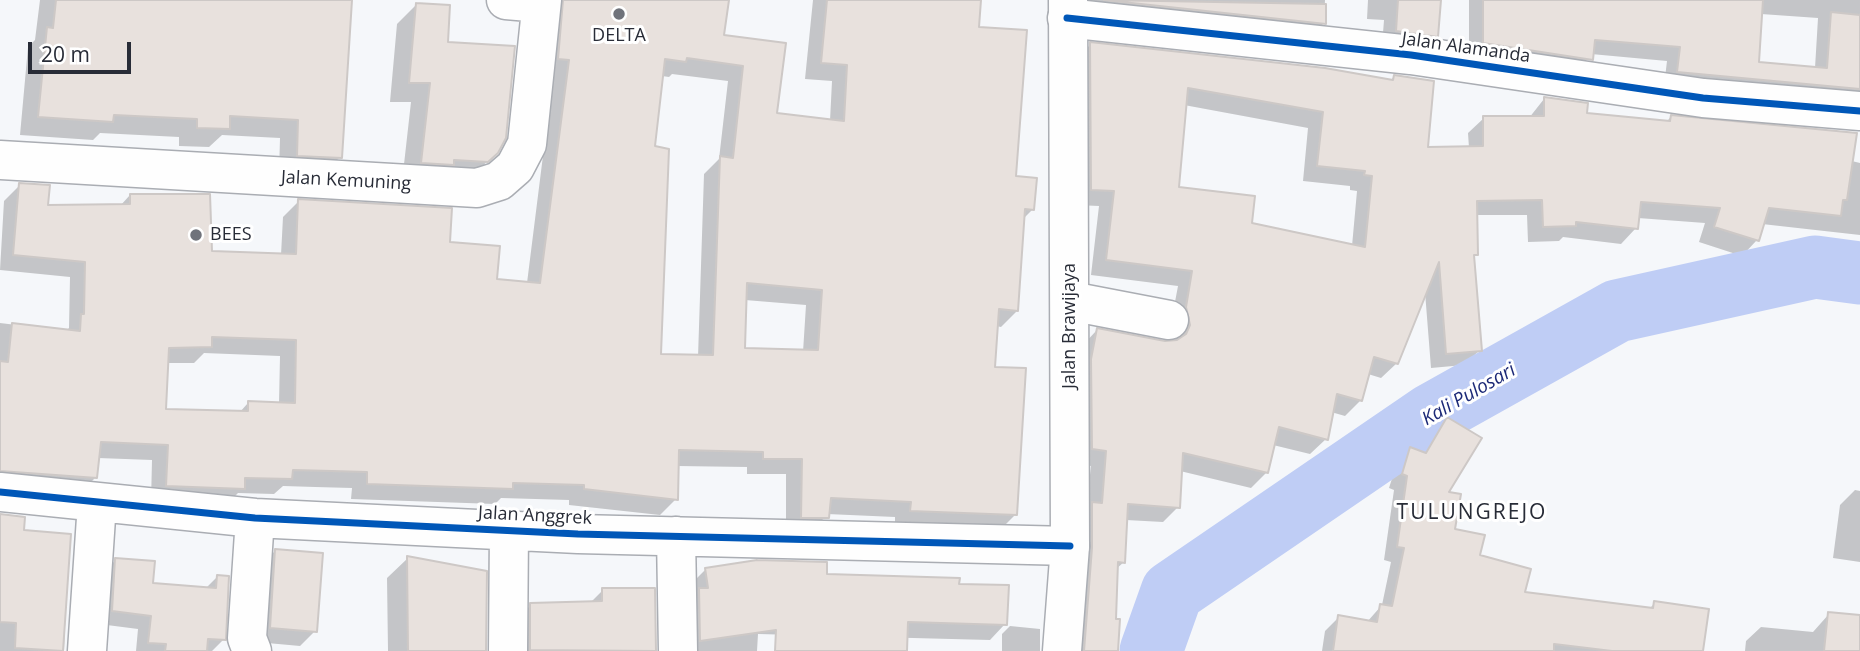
<!DOCTYPE html>
<html>
<head>
<meta charset="utf-8">
<style>
  body { margin:0 }
  #map { position:relative; width:1860px; height:651px; overflow:hidden; background:#f5f7fa; font-family:"Open Sans",sans-serif }
  canvas { display:block }
  .scale { position:absolute; left:28px; top:42px; width:103px; height:32px; box-sizing:border-box; border:4px solid #282c37; border-top:0; padding-left:9px; font-size:21px; line-height:24px; white-space:nowrap; color:#282c37; -webkit-text-stroke:5px #fff; paint-order:stroke }
</style>
</head>
<body>
<div id="map">
<canvas width="1860" height="651"></canvas>
<div class="scale">20 m</div>
</div>
<script>
const ctx = document.querySelector('canvas').getContext('2d');
ctx.lineJoin = 'round';
function fill(path, color) {
  ctx.fillStyle = color;
  ctx.fill(path, 'evenodd');
}
function poly(rows) {
  const path = new Path2D();
  for (const r of rows) {
    path.moveTo(r[0], r[1]);
    for (let i = 2; i < r.length; i += 2) path.lineTo(r[i], r[i + 1]);
  }
  return path;
}
function trace(path, color, width, dash) {
  ctx.strokeStyle = color;
  ctx.lineWidth = width;
  ctx.lineCap = dash ? 'butt' : 'round';
  ctx.setLineDash(dash || []);
  ctx.stroke(path);
}
function write(font, color, halo, rows, align = 'center') {
  ctx.font = font + ' "Open Sans",sans-serif';
  ctx.lineWidth = 6;
  ctx.setLineDash([]);
  ctx.textBaseline = 'middle';
  ctx.strokeStyle = halo;
  ctx.fillStyle = color;
  for (const [text, x, y, turn = 0] of rows) {
    ctx.save();
    ctx.translate(x, y);
    ctx.rotate((+turn || 0) * Math.PI / 180);
    ctx.textAlign = isNaN(turn) ? turn : align;
    if (halo) ctx.strokeText(text, 0, 0);
    ctx.fillText(text, 0, 0);
    ctx.restore();
  }
}
fill(poly([
  [40,0,341,0,340,157,322,176,279,174,280,138,222,135,209,147,179,146,179,137,100,133,93,140,20,135,28,47,35,40],
  [542,0,727,0,722,36,784,45,775,115,830,121,832,81,805,79,813,0,979,0,978,29,1014,178,1033,209,1022,220,1017,311,1001,327,996,326,993,368,1016,514,1000,530,895,526,895,517,827,514,811,534,786,533,786,474,747,474,747,467,677,466,676,499,660,515,569,505,569,500,501,498,495,504,351,499,352,488,315,487,283,486,274,494,238,493,227,504,151,502,152,460,98,458,96,477,80,493,0,486,0,323,66,331,69,328,70,277,0,270,4,201,20,185,46,207,120,206,130,195,210,253,281,255,283,217,299,201,448,244,495,280,527,283,553,76],
  [672,74,728,81,719,159,704,174,698,357,659,356,653,148,662,76,669,77],
  [745,300,806,305,803,352,743,350],
  [204,353,280,356,279,404,248,403,239,413,164,411,166,363,194,363],
  [1070,0,1325,0,1324,23,1311,36],
  [1368,0,1439,0,1436,36,1421,51,1382,46,1384,20,1367,19],
  [1469,0,1860,0,1860,110,1664,86,1667,61,1591,54,1577,73,1469,57],
  [1761,14,1818,18,1815,68,1757,63],
  [416,5,446,44,496,152,476,173,402,182,411,102,390,102,397,24],
  [1091,44,1390,81,1394,77,1427,149,1469,148,1468,133,1484,118,1529,118,1544,99,1586,114,1666,122,1671,117,1860,163,1860,235,1762,224,1757,240,1742,256,1699,242,1705,223,1638,218,1636,228,1621,244,1563,237,1559,241,1528,242,1527,215,1476,215,1476,254,1473,258,1480,350,1464,365,1431,368,1425,292,1397,363,1381,378,1368,374,1361,400,1345,416,1331,412,1326,439,1310,454,1273,445,1267,472,1251,488,1180,471,1178,507,1163,522,1126,520,1124,562,1116,569,1114,621,1117,651,1070,651,1091,466,1077,464,1082,346,1097,330,1165,343,1176,342,1171,323,1178,286,1091,275,1099,206,1076,205,1075,60],
  [1184,105,1308,128,1303,181,1350,186,1350,190,1357,191,1352,246,1250,224,1177,188],
  [1447,419,1446,493,1435,651,1322,651,1325,631,1339,617,1367,622,1382,605,1391,562,1384,560,1394,490,1389,488,1397,463,1411,449,1422,453,1433,433],
  [1855,490,1860,491,1860,562,1833,558,1840,505],
  [0,532,69,535,64,651,0,651],
  [276,550,315,631,300,646,256,642,261,565],
  [408,558,484,651,388,651,387,578],
  [116,560,151,584,205,589,217,577,224,639,212,651,136,651,138,629,99,624,102,573],
  [705,570,957,586,1005,624,990,640,758,634,757,651,685,651,690,585],
  [603,590,653,590,654,651,515,651,516,620,531,605,590,603],
  [1523,593,1649,609,1655,603,1701,651,1473,651],
  [1829,614,1860,617,1860,651,1745,651,1746,641,1761,627,1813,632],
  [1010,626,1040,629,1040,651,1002,651,1002,634]
]), '#0003');
trace(poly([
  [1151,651,1172,592,1431,415,1617,311,1815,267,1860,273]
]), '#bfcdf5', 63);
const building = poly([
  [56,0,352,0,342,158,297,156,298,120,230,116,230,129,197,128,197,119,114,115,113,122,38,117,47,27,53,28,56,0],
  [563,0,729,0,724,35,786,43,777,113,844,121,847,65,821,63,827,0,981,0,979,27,1027,30,1016,176,1037,178,1034,210,1025,209,1018,311,999,309,995,367,1026,368,1017,515,910,511,911,502,831,498,829,518,801,518,802,459,763,459,763,452,679,450,678,500,584,489,584,485,513,483,513,489,367,484,367,472,332,471,293,470,292,479,245,478,245,489,166,486,168,445,101,442,97,478,0,471,0,361,8,362,12,323,80,331,81,314,84,314,85,262,13,255,19,183,50,185,48,205,130,204,130,194,210,194,212,251,296,254,298,199,452,208,450,242,500,246,497,279,540,283,569,60,558,59,563,0],
  [687,58,743,66,733,158,720,156,713,355,661,354,669,149,655,146,665,59,686,62,687,58],
  [747,283,822,290,818,350,745,348,747,283],
  [212,337,296,340,295,403,248,401,248,411,166,409,169,348,212,347,212,337],
  [1104,0,1326,4,1326,24,1104,0],
  [1398,0,1441,0,1438,37,1396,31,1398,0],
  [1483,0,1763,0,1759,62,1827,68,1831,12,1860,15,1860,89,1677,72,1680,47,1595,40,1593,60,1483,43,1483,0],
  [416,3,450,5,448,42,515,46,506,138,498,153,488,162,454,160,454,165,421,163,430,83,409,83,416,3],
  [1090,42,1325,68,1393,80,1394,75,1434,81,1428,147,1483,146,1483,116,1544,116,1544,97,1588,103,1587,113,1670,121,1671,115,1857,133,1847,200,1843,200,1841,216,1769,208,1759,241,1714,227,1720,208,1641,202,1638,229,1576,222,1576,226,1543,227,1542,200,1477,201,1478,255,1474,255,1482,351,1446,354,1439,262,1398,364,1374,357,1362,401,1337,394,1328,440,1279,427,1268,473,1183,453,1180,508,1128,504,1125,563,1118,562,1116,619,1120,619,1118,651,1084,651,1092,548,1092,502,1102,503,1106,451,1092,449,1091,359,1097,328,1165,341,1177,340,1186,334,1190,325,1186,307,1192,271,1106,260,1114,191,1091,190,1090,42],
  [1188,88,1323,112,1317,166,1365,171,1364,175,1372,176,1365,247,1252,223,1255,196,1179,187,1188,88],
  [1447,417,1482,438,1449,492,1461,494,1455,529,1485,535,1480,555,1531,569,1525,592,1653,608,1654,601,1709,609,1703,651,1612,651,1554,644,1554,651,1333,651,1338,615,1377,622,1380,604,1392,606,1404,548,1397,547,1407,476,1402,474,1410,447,1426,453,1447,417],
  [0,514,25,517,24,530,71,534,63,651,15,648,16,623,0,622,0,514],
  [275,549,323,553,317,632,270,628,275,549],
  [407,556,487,571,486,651,408,651,407,556],
  [115,558,155,561,153,583,216,588,217,575,229,576,226,640,208,639,207,651,165,651,166,644,148,643,151,616,112,611,115,558],
  [757,560,827,562,827,574,960,578,959,584,1009,585,1007,625,908,622,907,651,775,651,776,630,700,641,699,588,708,588,705,568,757,560],
  [602,588,655,588,656,651,530,650,530,603,602,601,602,588],
  [1828,612,1860,615,1860,651,1824,651,1828,612]
]);
fill(building, '#e8e1dd');
trace(building, '#cdc8c6', 2);
const minor = poly([
  [506,0,541,3],
  [1067,18,1411,55,1703,98,1860,111],
  [0,160,477,188,499,181,515,167,527,144,542,0],
  [1070,301,1169,320],
  [0,492,255,518,578,534,1070,546],
  [676,536,678,651],
  [87,651,97,503],
  [252,651,247,638,255,518],
  [508,651,509,530]
]);
const major = poly([
  [1062,651,1070,546,1068,0]
]);
trace(minor, '#aaadb3', 41);
trace(major, '#aaadb3', 41);
trace(minor, '#fefefe', 38);
trace(major, '#fefefe', 38);
trace(poly([
  [1067,18,1411,55,1703,98,1860,111],
  [0,492,255,518,578,534,1070,546]
]), '#0057b8', 7);
for (const [x, y, r, color] of [
  [619,14,7,"#70737b"],
  [196,235,7,"#70737b"]
]) {
  const dot = new Path2D();
  dot.arc(x, y, r, 0, 2 * Math.PI);
  ctx.fillStyle = color;
  ctx.fill(dot);
  trace(dot, '#fff', 2.5);
}
write('18px', '#282c37', '#fff', [
  ["DELTA",619,36],
  ["BEES",210,235,"left"]
]);
write('18px', '#282c37', '#fff', [
  ["Jalan Alamanda",1466,48,8],
  ["Jalan Kemuning",346,181,3],
  ["Jalan Brawijaya",1070,326,-90],
  ["Jalan Anggrek",535,516,3]
]);
write('italic 19px', '#1c2977', '#fff', [
  ["Kali Pulosari",1469,395,-30]
]);
ctx.letterSpacing = '2px';
write('21px', '#282c37', '#fff', [
  ["TULUNGREJO",1472,513]
]);
ctx.letterSpacing = '0px';
</script>
</body>
</html>
